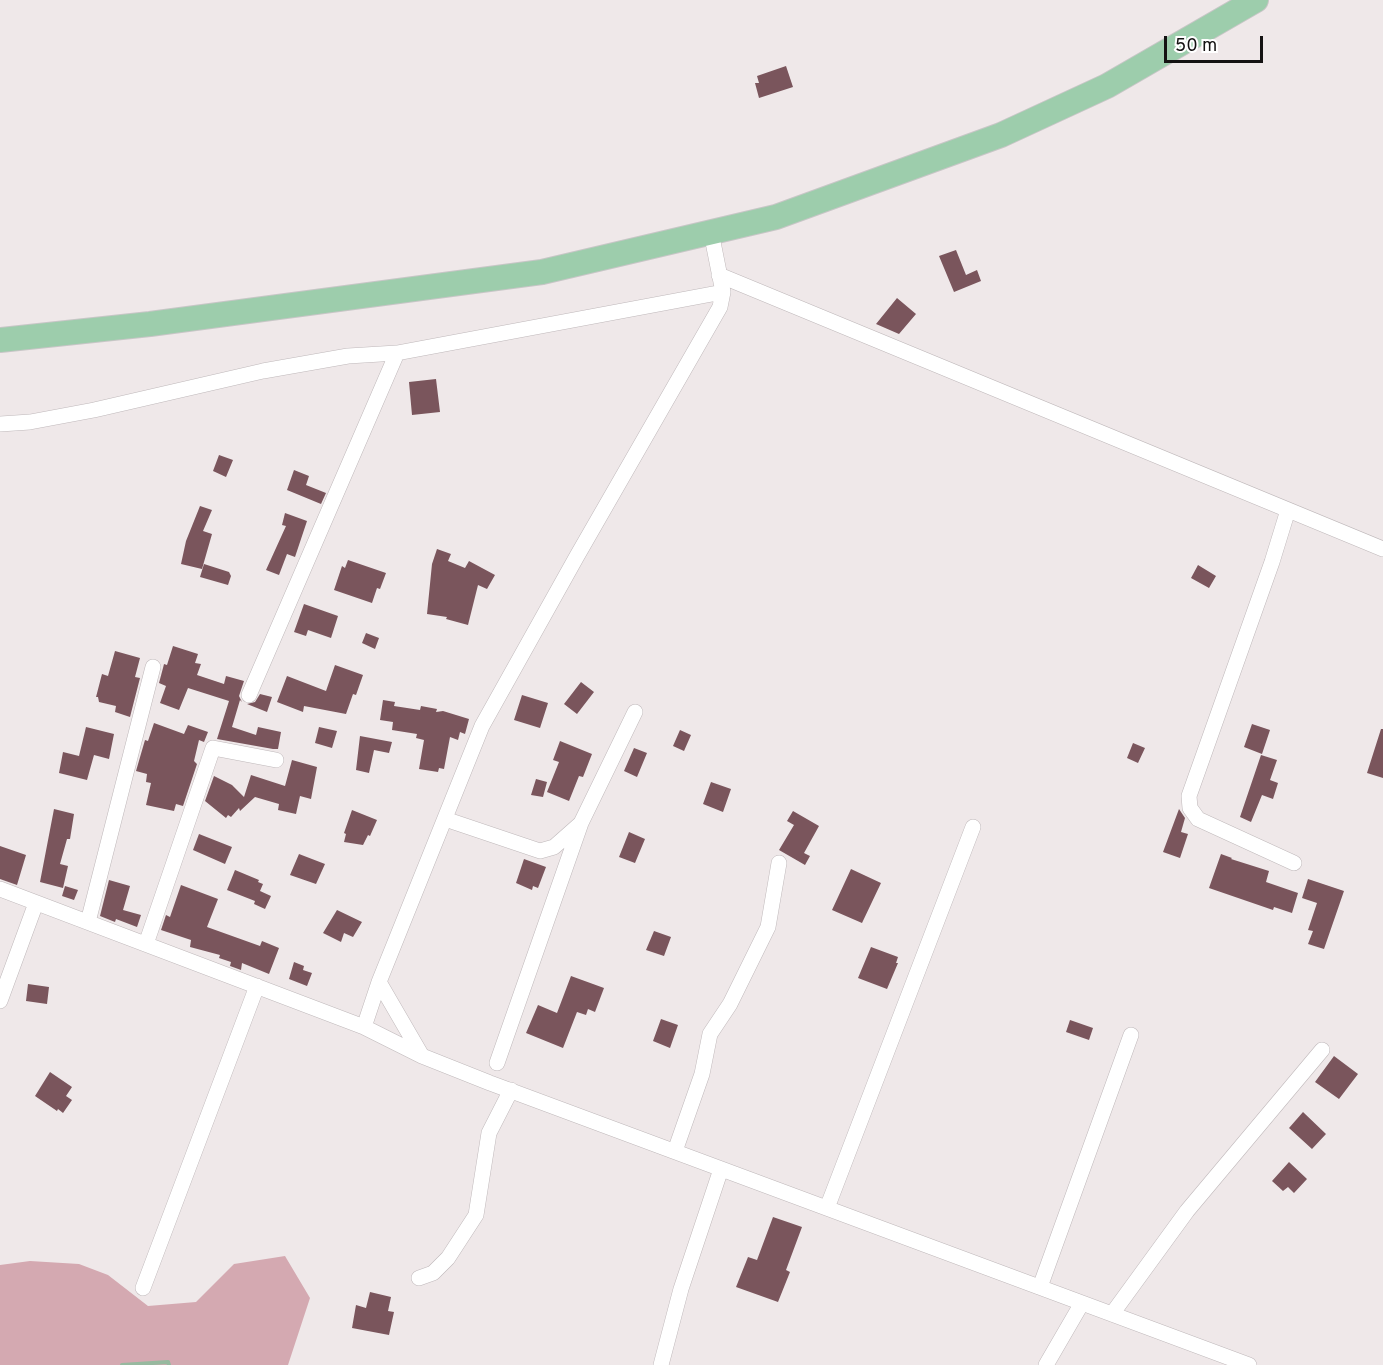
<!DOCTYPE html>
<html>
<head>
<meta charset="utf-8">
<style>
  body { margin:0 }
  #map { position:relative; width:1383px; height:1365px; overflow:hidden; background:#efe8e9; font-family:Overpass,sans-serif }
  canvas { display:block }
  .scale { position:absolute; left:1164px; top:36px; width:99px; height:27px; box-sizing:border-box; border:3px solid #141212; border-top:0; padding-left:8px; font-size:18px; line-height:21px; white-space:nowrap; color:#141212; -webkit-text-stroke:4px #fff; paint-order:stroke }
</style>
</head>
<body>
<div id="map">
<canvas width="1383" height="1365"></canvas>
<div class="scale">50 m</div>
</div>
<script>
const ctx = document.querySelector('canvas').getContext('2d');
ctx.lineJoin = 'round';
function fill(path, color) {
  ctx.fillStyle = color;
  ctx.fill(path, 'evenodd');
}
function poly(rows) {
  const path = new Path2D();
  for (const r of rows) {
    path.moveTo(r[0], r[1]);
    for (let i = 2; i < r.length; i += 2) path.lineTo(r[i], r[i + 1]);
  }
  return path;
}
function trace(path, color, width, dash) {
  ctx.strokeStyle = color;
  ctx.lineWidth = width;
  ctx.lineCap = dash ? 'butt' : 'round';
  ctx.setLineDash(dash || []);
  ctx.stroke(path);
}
fill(poly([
  [285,1256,310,1298,288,1365,0,1365,0,1265,30,1261,79,1264,108,1275,148,1306,196,1302,234,1264]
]), '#d4a9b1');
trace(poly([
  [122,1365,168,1362,169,1365]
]), '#97b99f', 4);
fill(poly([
  [786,66,793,87,759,98,755,83,759,83,757,76],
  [956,250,966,275,977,270,981,281,954,292,939,256],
  [897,298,916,314,899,334,876,324],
  [436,379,440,412,412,415,409,382],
  [219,455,233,460,226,477,213,471],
  [294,470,309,476,306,485,326,493,321,504,287,490],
  [200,506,212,510,203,531,212,534,202,569,181,564,186,541],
  [285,513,307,521,295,557,287,554,279,575,266,570,286,526,282,525],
  [437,549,451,554,448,561,465,568,469,561,495,575,487,589,478,585,468,625,446,619,447,617,427,614,432,564],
  [348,560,386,573,380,589,377,588,372,603,334,590,342,566,345,568],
  [204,564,229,572,231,576,228,585,200,577],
  [1198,565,1216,576,1209,588,1191,578],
  [304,604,338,616,331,638,308,630,306,636,294,632],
  [366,633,379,638,375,649,362,643],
  [173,646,198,654,195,663,201,664,197,675,224,684,226,676,244,681,239,696,242,702,240,700,232,727,256,735,258,727,281,732,278,749,273,749,217,739,229,701,188,688,179,710,160,703,166,686,159,683,163,668,164,664,167,665],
  [115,651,140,658,135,677,140,678,130,717,115,712,116,706,99,702,98,697,96,697,102,674,108,676],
  [335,665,363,675,356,695,353,694,346,714,304,706,303,712,277,702,287,676,326,691],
  [581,682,594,692,577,714,564,704],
  [260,694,272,697,267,712,247,704,255,702],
  [522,695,548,703,540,728,514,720],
  [383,700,395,702,394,706,420,710,421,706,437,709,436,712,443,711,469,719,465,734,460,732,458,740,450,737,444,769,439,768,438,772,419,769,424,740,416,738,417,734,392,730,393,722,380,720],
  [154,723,184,734,188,725,208,732,204,742,199,740,194,761,197,764,183,806,176,804,174,811,146,805,151,783,146,782,147,774,136,771,145,740,148,741],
  [1252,724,1270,730,1262,754,1244,747],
  [86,727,114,734,109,759,94,755,87,780,59,773,63,752,79,756],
  [319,727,337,731,332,748,315,743],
  [1381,729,1383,729,1383,778,1367,773],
  [680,730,691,735,684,751,673,746],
  [360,736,392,742,389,753,374,750,369,773,356,770],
  [560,741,592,754,583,777,579,776,569,801,547,792,559,762,553,760],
  [1133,743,1145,748,1138,763,1127,758],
  [634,748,647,753,637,777,624,771],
  [1261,755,1277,760,1270,780,1278,783,1273,799,1262,795,1251,822,1240,817],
  [292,760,317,767,311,799,300,796,296,814,278,810,279,804,255,797,240,811,239,808,231,817,228,815,226,818,205,801,214,776,232,785,244,797,251,775,285,786],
  [536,779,547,782,543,797,531,795],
  [711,782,731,789,723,812,703,804],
  [54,809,74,814,70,839,67,839,60,864,68,866,63,888,40,882],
  [1179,809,1185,818,1181,832,1188,834,1180,858,1163,852],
  [352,810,377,820,370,836,368,835,363,845,344,842,346,834,344,833],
  [793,811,819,826,804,853,810,856,805,865,779,850,794,825,787,821],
  [629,832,645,839,635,863,619,857],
  [199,834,232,847,225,864,193,850],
  [0,846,26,855,17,885,0,879],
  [299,854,325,864,316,884,290,875],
  [1221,854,1232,858,1231,859,1269,871,1266,882,1298,893,1292,913,1274,907,1273,910,1209,888],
  [524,859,546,867,538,888,533,886,532,890,516,883],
  [851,869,881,883,862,923,832,910],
  [235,870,259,880,258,882,263,884,260,891,271,896,265,909,254,904,255,901,227,890],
  [1308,879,1344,891,1324,949,1308,944,1313,931,1308,930,1317,903,1302,898],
  [109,880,130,886,123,910,141,915,137,927,116,919,115,922,100,916],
  [181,885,218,899,207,927,260,946,262,941,279,948,269,974,242,963,241,970,230,966,231,962,219,958,220,955,190,947,191,940,161,930,166,915,170,917],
  [65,886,78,890,74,900,62,896],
  [337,910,362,922,353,937,344,933,341,942,323,933],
  [654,931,671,937,664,956,646,950],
  [871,947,898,957,896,963,898,963,887,989,858,978],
  [294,962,304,966,303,970,312,973,307,986,289,979],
  [571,976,604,988,595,1012,588,1009,586,1015,577,1012,563,1048,526,1033,538,1005,557,1013],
  [28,984,49,987,47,1004,26,1001],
  [661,1019,678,1025,670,1048,653,1041],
  [1070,1020,1093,1028,1089,1040,1066,1032],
  [1334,1056,1358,1074,1339,1099,1315,1082],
  [50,1072,72,1087,66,1096,72,1100,63,1113,58,1109,57,1111,35,1096],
  [1303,1112,1326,1134,1312,1149,1289,1128],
  [1289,1162,1307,1179,1294,1193,1288,1187,1283,1191,1272,1181],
  [773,1217,802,1227,786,1270,790,1272,778,1302,736,1287,748,1257,757,1260],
  [370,1292,391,1297,388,1311,394,1312,389,1335,352,1328,356,1305,366,1308]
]), '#7a555c');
const minor = poly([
  [719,275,1383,549],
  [0,424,30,422,94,410,263,371,348,356,397,353],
  [1288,510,1272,562,1189,796,1190,808,1198,819,1294,863],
  [249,695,397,353,723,292],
  [445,819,540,851,554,847,580,824],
  [0,889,364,1027,422,1056,490,1083,1249,1365],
  [88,922,153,667],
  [146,944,213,748,276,760],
  [379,982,422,1056],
  [0,1001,36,903],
  [364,1027,379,982,482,726,577,556,720,307,723,292,711,232],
  [497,1063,581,823,635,712],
  [675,1151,702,1074,710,1034,730,1004,768,927,779,863],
  [827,1208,973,827],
  [419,1278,433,1273,448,1258,476,1215,489,1133,511,1090],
  [1040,1287,1131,1035],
  [143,1288,257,986],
  [1112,1314,1187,1211,1322,1050],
  [661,1365,681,1289,721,1169],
  [1046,1365,1082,1303]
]);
const primary = poly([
  [0,340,150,324,542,272,776,217,1001,135,1107,86,1256,0]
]);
trace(minor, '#bfb8ba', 16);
trace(primary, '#c7c6c6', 26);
trace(minor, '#fff', 15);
trace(primary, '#9dcdac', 24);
</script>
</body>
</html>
